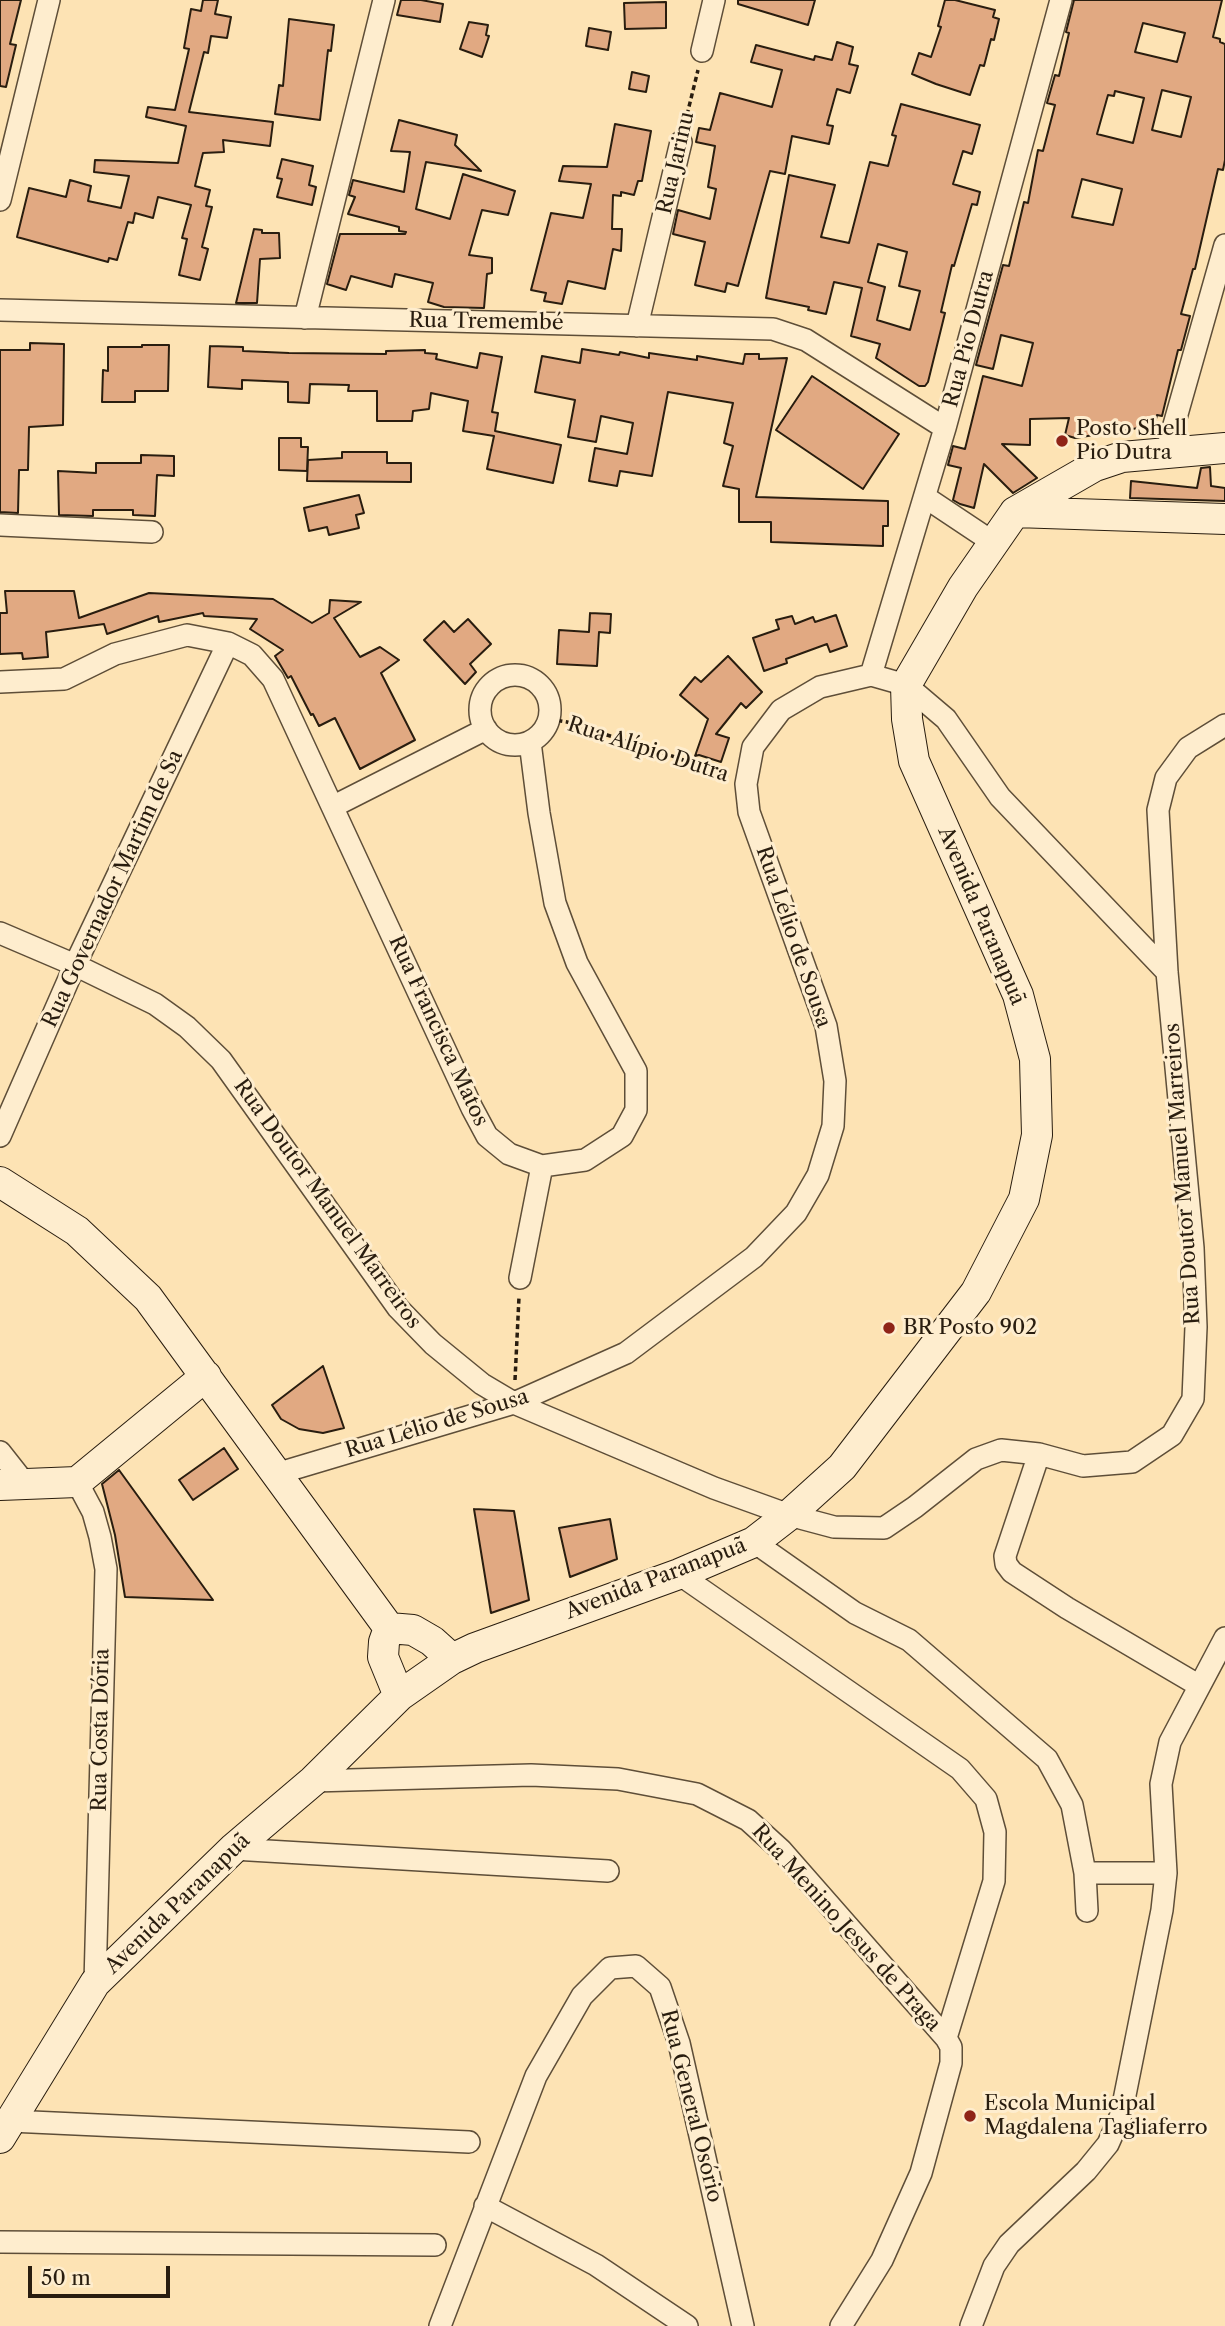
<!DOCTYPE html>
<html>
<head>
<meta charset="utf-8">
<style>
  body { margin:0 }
  #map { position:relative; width:1225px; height:2326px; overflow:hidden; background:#fde3b4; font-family:"Libre Caslon Text",serif }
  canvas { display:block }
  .scale { position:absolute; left:28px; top:2266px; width:142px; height:32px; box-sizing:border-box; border:4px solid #291d0f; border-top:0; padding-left:9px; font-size:21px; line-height:24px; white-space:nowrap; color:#291d0f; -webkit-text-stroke:5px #feedce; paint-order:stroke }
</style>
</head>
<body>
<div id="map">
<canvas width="1225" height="2326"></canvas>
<div class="scale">50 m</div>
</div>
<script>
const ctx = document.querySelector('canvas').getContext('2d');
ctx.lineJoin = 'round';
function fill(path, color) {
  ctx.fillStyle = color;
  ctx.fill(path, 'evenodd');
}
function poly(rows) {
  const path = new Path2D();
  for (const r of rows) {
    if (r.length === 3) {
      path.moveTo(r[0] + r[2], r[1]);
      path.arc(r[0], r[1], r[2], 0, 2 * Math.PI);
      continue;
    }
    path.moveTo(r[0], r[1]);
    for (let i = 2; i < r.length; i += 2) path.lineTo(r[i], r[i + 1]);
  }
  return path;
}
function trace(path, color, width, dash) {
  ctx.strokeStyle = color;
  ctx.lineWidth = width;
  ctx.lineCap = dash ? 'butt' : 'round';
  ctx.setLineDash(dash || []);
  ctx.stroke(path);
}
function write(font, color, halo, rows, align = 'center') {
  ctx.font = font + ' "Libre Caslon Text",serif';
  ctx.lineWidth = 6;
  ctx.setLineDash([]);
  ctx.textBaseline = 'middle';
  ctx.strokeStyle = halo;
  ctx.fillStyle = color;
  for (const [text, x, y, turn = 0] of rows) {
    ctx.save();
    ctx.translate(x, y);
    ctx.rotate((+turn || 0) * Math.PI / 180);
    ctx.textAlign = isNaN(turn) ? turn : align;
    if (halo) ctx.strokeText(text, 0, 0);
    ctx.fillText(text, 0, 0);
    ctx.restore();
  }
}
const building = poly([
  [0,0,21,0,10,44,16,45,6,87,0,86,0,0],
  [203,0,218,0,215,14,231,17,227,38,211,36,208,53,204,52,189,112,273,122,270,146,223,140,224,152,203,153,195,186,210,190,206,206,212,207,202,247,208,249,200,280,179,275,187,239,182,238,191,205,158,197,153,218,135,213,133,223,128,222,117,260,109,258,108,262,17,237,29,188,66,197,70,180,91,186,88,201,121,208,129,176,94,172,95,160,178,163,186,126,146,117,148,107,175,110,189,49,184,48,191,9,201,11,203,0],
  [401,0,421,0,443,4,440,22,397,15,401,0],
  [738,0,815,0,808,25,738,4,738,0],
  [945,0,955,0,995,10,993,17,999,19,994,40,991,39,984,66,980,65,970,95,936,84,912,74,919,53,931,57,941,27,938,26,945,0],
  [1074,0,1222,0,1213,37,1220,39,1220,42,1225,44,1225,160,1223,170,1218,169,1195,269,1193,269,1181,314,1190,316,1181,350,1178,350,1162,416,1157,415,1155,423,1147,421,1145,427,1075,438,1065,435,1069,418,1030,419,1030,445,1002,444,1037,478,1013,493,984,464,974,508,960,504,953,500,961,468,948,465,953,446,965,449,983,376,1022,386,1033,343,1001,335,993,369,976,365,1003,265,1009,266,1024,202,1028,203,1038,150,1043,151,1055,105,1047,103,1055,75,1059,76,1069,33,1066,32,1074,0],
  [1143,23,1185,33,1177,62,1135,52,1143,23],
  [1162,90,1191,97,1181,137,1152,130,1162,90],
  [1115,91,1144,98,1133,143,1097,134,1108,95,1114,96,1115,91],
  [1082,179,1122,189,1113,225,1072,217,1082,179],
  [666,2,666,28,625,29,624,3,666,2],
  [289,19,334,25,331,51,328,50,320,120,275,114,279,85,283,86,289,19],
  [469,22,488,25,486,35,489,36,482,57,460,49,469,22],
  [589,28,611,32,608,50,586,46,589,28],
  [837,42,853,47,849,64,858,66,850,93,837,89,827,125,833,126,829,144,792,136,785,174,770,171,738,286,727,283,725,292,695,285,705,242,673,234,678,210,710,219,716,189,708,187,715,146,696,142,699,128,710,130,720,93,772,107,782,70,751,62,756,45,814,60,815,56,832,60,837,42],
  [632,72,649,76,646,92,629,89,632,72],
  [901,104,980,125,972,154,963,151,953,184,980,192,977,205,972,204,954,266,952,265,941,312,945,313,928,382,925,386,919,386,876,358,880,344,851,336,862,288,834,282,826,314,808,310,809,307,766,298,789,175,835,185,821,237,849,243,870,162,888,166,896,136,892,135,901,104],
  [878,244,907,252,899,286,920,291,910,330,877,320,885,287,868,282,878,244],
  [399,120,457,135,455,145,481,171,426,162,416,209,450,219,463,174,515,191,508,215,482,210,469,255,492,258,492,273,487,274,484,308,444,307,428,302,433,283,395,274,392,287,351,276,346,290,327,284,340,234,405,234,406,232,399,231,399,227,348,214,355,197,349,195,353,180,404,192,410,152,391,151,399,120],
  [615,124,651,131,642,181,638,181,634,195,621,192,621,196,613,195,612,229,622,229,621,251,613,249,605,289,568,281,562,304,544,301,546,293,531,290,551,213,583,218,591,184,559,181,563,166,607,167,615,124],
  [282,159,313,166,309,185,316,187,312,205,277,197,282,179,277,178,282,159],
  [254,229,262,230,262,233,279,233,280,258,260,259,257,303,236,303,254,229],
  [30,343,64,344,63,425,29,427,28,470,19,470,18,513,0,512,0,350,30,350,30,343],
  [142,345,169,345,168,391,135,391,135,402,102,402,103,370,108,371,108,347,142,347,142,345],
  [210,346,243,347,243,351,289,353,386,354,386,351,425,350,425,353,437,354,436,359,477,368,480,353,502,357,492,412,498,413,495,431,561,445,553,483,487,469,494,436,463,431,468,401,431,393,429,409,413,411,412,421,377,421,377,391,348,391,349,385,310,384,309,403,288,402,288,382,242,380,242,389,208,387,210,346],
  [582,349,619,355,620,352,649,358,649,353,697,360,697,356,743,364,745,354,759,354,759,359,787,358,756,497,888,501,888,526,883,526,883,546,771,542,771,522,739,522,739,489,723,486,733,446,724,443,733,403,668,392,652,476,620,471,617,486,589,481,595,448,627,454,633,423,601,416,596,442,568,437,575,400,535,392,542,356,580,363,582,349],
  [812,376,899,434,863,489,776,430,812,376],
  [279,438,301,438,301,447,308,447,307,471,279,470,279,438],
  [342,452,387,452,387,463,411,463,411,482,307,481,308,460,342,458,342,452],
  [141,455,174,456,174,476,157,475,155,516,133,515,133,510,93,510,93,516,59,515,58,471,96,473,96,463,141,463,141,455],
  [1210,467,1211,486,1225,488,1225,501,1130,498,1131,481,1197,488,1201,468,1210,467],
  [359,495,364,513,356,515,359,528,329,535,327,527,309,531,304,508,359,495],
  [5,591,74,591,79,618,149,593,273,599,312,623,329,613,330,600,361,602,334,618,360,657,380,647,399,660,381,673,415,740,360,769,335,718,319,726,313,714,311,715,291,676,288,678,275,656,283,650,250,629,257,619,204,616,203,613,159,622,158,616,107,634,104,624,46,632,48,657,23,659,22,653,0,654,0,613,7,613,5,591],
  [590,613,611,614,610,633,599,632,597,666,557,664,559,630,589,632,590,613],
  [836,615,847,646,830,652,827,644,786,659,787,663,764,671,753,638,779,629,776,620,792,616,795,624,813,617,815,622,836,615],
  [468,619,491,644,470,664,476,672,465,684,424,640,444,621,454,632,468,619],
  [728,656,762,692,746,708,741,703,716,734,729,738,721,762,699,755,695,756,708,719,680,695,695,677,701,682,728,656],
  [323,1366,344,1428,323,1433,299,1429,281,1419,272,1405,323,1366],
  [224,1448,238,1469,193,1500,179,1480,224,1448],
  [119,1470,213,1600,125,1597,115,1535,102,1484,119,1470],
  [474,1509,514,1511,529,1600,491,1613,474,1509],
  [610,1519,617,1559,570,1577,559,1528,610,1519]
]);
fill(building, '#e1a982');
trace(building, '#291d0f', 2);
const street = poly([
  [702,51,714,0],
  [0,200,49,0],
  [0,310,773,329,806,340,945,428],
  [305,318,384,0],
  [637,326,681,142],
  [1166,453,1225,245],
  [925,497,994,543],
  [0,525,152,532],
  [515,710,35],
  [871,675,945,428,1061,0],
  [0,682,64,679,115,654,187,635,228,643,252,655,273,679,472,1108,487,1136,509,1154,542,1166,585,1160,622,1136,636,1110,636,1071,577,963,555,903,539,813,530,742],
  [334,806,486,729],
  [0,933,75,965,155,1004,187,1027,221,1060,398,1308,433,1344,482,1384,514,1403,714,1488,789,1515,834,1527,884,1528,915,1507,976,1459,1001,1450,1039,1454,1083,1466,1132,1462,1172,1435,1193,1399,1196,1327,1193,1248,1167,972,1158,810,1166,778,1188,748,1225,725],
  [0,1136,75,965,228,643],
  [520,1278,542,1166],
  [0,1452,26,1485],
  [1039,1454,1005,1556,1006,1564,1012,1572,1067,1608,1198,1685],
  [276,1474,514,1403,626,1353,754,1257,796,1213,818,1175,833,1126,835,1081,826,1026,749,812,746,784,753,747,781,710,820,687,871,675,906,685,946,719,1000,797,1167,972],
  [77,1482,93,1512,100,1537,106,1569,95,1983],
  [754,1542,855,1613,909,1640,1047,1759,1072,1805,1085,1873,1087,1911],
  [679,1574,960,1769,986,1799,995,1832,994,1881,946,2038],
  [313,1781,531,1775,618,1779,697,1794,748,1820,781,1850,946,2038,951,2047,951,2063,921,2173,882,2260,841,2326],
  [233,1849,608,1871],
  [1085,1873,1166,1873],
  [10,2121,469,2142],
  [485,2206,596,2265,687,2326],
  [0,2242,435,2245],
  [440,2326,536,2076,582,1996,610,1968,636,1966,660,1987,679,2043,743,2326],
  [971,2326,994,2266,1009,2244,1086,2171,1108,2144,1121,2115,1162,1910,1166,1873,1161,1784,1170,1742,1225,1638]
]);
const secondary = poly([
  [1015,512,1225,519],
  [0,1182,77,1231,148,1298,389,1628],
  [0,1485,77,1482,206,1376],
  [389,1628,413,1630,432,1641,452,1659],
  [389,1628,384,1642,383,1657,399,1696],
  [0,2138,95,1983,233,1849,313,1781,399,1696,452,1659,475,1648,679,1574,754,1542,789,1515,842,1467,976,1292,1024,1199,1037,1135,1035,1059,1018,995,914,761,907,719,906,685,963,587,1015,512,1095,466,1122,457,1225,448]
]);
trace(street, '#5e4e38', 24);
trace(secondary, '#291d0f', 32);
trace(poly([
  [685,123,698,70],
  [549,719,567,722,675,757,728,777],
  [515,1380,519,1297]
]), '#291d0f', 3.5, [5, 3.5]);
trace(street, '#feedce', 21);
trace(secondary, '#feedce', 30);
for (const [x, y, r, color] of [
  [1062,441,7,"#8f2418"],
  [889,1328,7,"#8f2418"],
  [970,2116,7,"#8f2418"]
]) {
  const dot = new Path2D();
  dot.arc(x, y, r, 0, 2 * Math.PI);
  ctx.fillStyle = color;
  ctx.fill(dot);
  trace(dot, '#feedce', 2.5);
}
write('21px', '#291d0f', '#feedce', [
  ["Rua Jarinu",676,163,-77],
  ["Rua Tremembé",486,322,1],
  ["Rua Pio Dutra",969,339,-75],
  ["Rua Alípio Dutra",648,750,18],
  ["Rua Governador Martim de Sa",113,889,-65],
  ["Avenida Paranapuã",981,916,67],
  ["Rua Lélio de Sousa",793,937,71],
  ["Rua Francisca Matos",438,1031,65],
  ["Rua Doutor Manuel Marreiros",1183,1174,-94],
  ["Rua Doutor Manuel Marreiros",327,1204,54],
  ["Rua Lélio de Sousa",437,1424,-17],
  ["Avenida Paranapuã",656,1579,-21],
  ["Rua Costa Dória",101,1730,-89],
  ["Avenida Paranapuã",178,1904,-44],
  ["Rua Menino Jesus de Praga",846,1928,48],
  ["Rua General Osório",691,2106,76]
]);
write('21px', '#291d0f', '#feedce', [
  ["Posto Shell",1076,429],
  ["Pio Dutra",1076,453],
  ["BR Posto 902",903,1328],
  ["Escola Municipal",984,2104],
  ["Magdalena Tagliaferro",984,2128]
], 'left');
</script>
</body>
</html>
